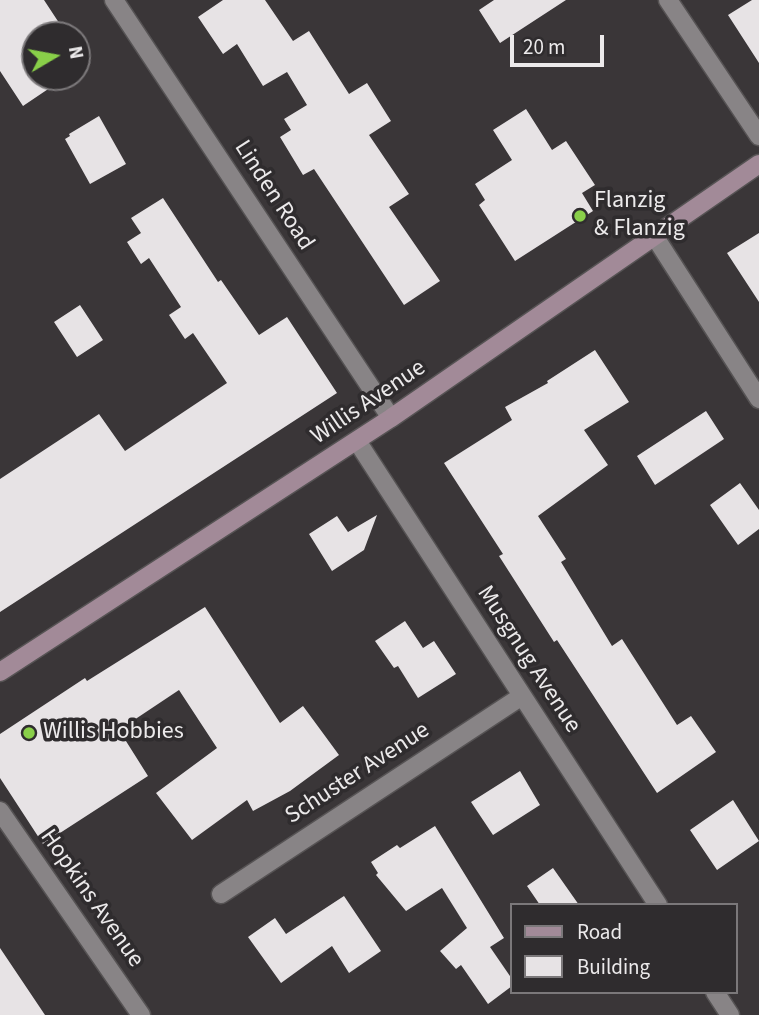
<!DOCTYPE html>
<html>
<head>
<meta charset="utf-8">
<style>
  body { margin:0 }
  #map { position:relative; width:759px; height:1015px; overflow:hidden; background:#3a3638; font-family:"Source Sans 3",sans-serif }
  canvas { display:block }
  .legend { position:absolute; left:510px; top:903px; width:228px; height:91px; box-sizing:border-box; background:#2f2c2e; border:2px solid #7b787a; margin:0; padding:9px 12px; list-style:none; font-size:21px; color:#eceaeb }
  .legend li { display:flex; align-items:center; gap:14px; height:35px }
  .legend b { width:35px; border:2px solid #7b787a }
  .north { position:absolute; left:21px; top:21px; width:70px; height:70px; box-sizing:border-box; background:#2f2c2e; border:2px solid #7b787a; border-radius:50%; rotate:80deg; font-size:19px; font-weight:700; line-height:28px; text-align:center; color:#eceaeb }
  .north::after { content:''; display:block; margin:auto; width:24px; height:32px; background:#89cf49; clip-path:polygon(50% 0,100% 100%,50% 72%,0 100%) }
  .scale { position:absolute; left:510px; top:35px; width:94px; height:32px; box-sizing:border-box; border:4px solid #eceaeb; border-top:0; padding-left:9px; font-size:21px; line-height:24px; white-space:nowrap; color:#eceaeb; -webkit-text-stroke:5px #2f2c2e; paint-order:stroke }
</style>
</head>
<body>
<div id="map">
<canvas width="759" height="1015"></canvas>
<ul class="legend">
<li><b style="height:9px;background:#a28a98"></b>Road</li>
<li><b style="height:19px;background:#e7e3e5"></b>Building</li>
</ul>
<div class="north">N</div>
<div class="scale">20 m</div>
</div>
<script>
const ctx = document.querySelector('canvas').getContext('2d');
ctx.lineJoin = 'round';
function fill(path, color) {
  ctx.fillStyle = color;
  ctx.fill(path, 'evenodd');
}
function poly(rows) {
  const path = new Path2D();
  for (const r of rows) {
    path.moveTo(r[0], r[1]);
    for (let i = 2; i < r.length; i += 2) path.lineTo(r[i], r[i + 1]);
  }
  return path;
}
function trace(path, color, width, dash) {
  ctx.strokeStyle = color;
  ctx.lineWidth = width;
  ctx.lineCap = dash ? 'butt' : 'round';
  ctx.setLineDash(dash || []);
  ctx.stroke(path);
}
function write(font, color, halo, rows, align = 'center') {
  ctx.font = font + ' "Source Sans 3",sans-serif';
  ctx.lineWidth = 7;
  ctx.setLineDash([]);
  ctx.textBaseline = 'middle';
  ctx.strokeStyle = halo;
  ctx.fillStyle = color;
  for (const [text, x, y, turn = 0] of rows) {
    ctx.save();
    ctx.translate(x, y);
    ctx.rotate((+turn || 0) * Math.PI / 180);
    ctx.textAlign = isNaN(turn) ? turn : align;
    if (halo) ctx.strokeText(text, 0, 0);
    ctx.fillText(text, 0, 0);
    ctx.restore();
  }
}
fill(poly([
  [0,0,44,0,67,35,35,35,35,77,66,77,23,106,0,71],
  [223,0,265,0,293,41,309,31,349,94,367,83,391,121,369,135,409,194,389,207,440,281,404,305,314,169,303,175,280,137,291,130,284,119,307,105,287,72,263,86,237,44,223,54,198,17],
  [494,0,566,0,500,43,479,10],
  [752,0,759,0,759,63,728,15],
  [526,109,552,150,566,141,595,185,582,193,593,211,515,261,479,205,485,200,475,184,512,160,493,130],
  [99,116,126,164,90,184,65,139,70,136,69,134],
  [163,198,218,282,221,280,259,335,287,317,337,393,0,612,0,479,99,414,125,451,227,383,193,333,185,339,169,315,181,307,149,258,141,264,127,242,141,233,131,218],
  [759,233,759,302,727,253],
  [80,305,103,340,77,357,54,322],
  [595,350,629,402,584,430,608,465,538,516,566,559,561,562,612,646,622,639,677,725,691,716,716,752,657,793,557,640,554,642,499,556,503,554,444,463,512,420,505,407,548,383,547,381],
  [706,411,724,439,655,485,637,456],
  [740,483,759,510,759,529,738,545,710,505],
  [377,515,364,550,332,571,309,534,337,516,348,532],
  [205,607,280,723,303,706,339,755,290,791,253,811,247,800,192,840,156,793,217,748,179,690,119,730,148,776,43,844,0,778,0,734,85,678,87,681],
  [405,621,423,648,434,641,456,674,418,698,398,666,394,668,375,641],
  [520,771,540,805,493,835,471,802],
  [733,800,759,841,717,870,690,830],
  [435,826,504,938,490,947,512,979,512,986,488,1004,461,965,456,969,440,951,467,928,442,888,406,911,376,875,378,873,371,862,397,845,400,848],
  [553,868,579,905,540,905,527,886],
  [344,896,381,951,349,973,332,946,281,983,248,937,275,918,286,934],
  [0,948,45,1015,0,1015]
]), '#e7e3e5');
const minor = poly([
  [114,0,391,418],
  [668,0,759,136],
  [655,237,759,399],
  [357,441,658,905],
  [0,811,141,1015],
  [221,894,522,696],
  [715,992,730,1015]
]);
const secondary = poly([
  [0,672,391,418,759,164]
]);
trace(minor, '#565354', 21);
trace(secondary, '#565354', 21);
trace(minor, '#888486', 18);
trace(secondary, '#a28a98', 18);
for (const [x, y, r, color] of [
  [580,216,7,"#89cf49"],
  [29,733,7,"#89cf49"]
]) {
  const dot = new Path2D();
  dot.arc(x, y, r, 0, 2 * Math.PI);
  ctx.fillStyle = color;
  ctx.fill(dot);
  trace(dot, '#2f2c2e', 2.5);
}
write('24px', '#eceaeb', '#2f2c2e', [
  ["Linden Road",273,196,57],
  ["Willis Avenue",369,403,-34],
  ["Musgnug Avenue",528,660,57],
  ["Schuster Avenue",358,774,-33],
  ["Hopkins Avenue",91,899,55]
]);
write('24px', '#eceaeb', '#2f2c2e', [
  ["Flanzig",594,202],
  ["& Flanzig",594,230],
  ["Willis Hobbies",43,733]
], 'left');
</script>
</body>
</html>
